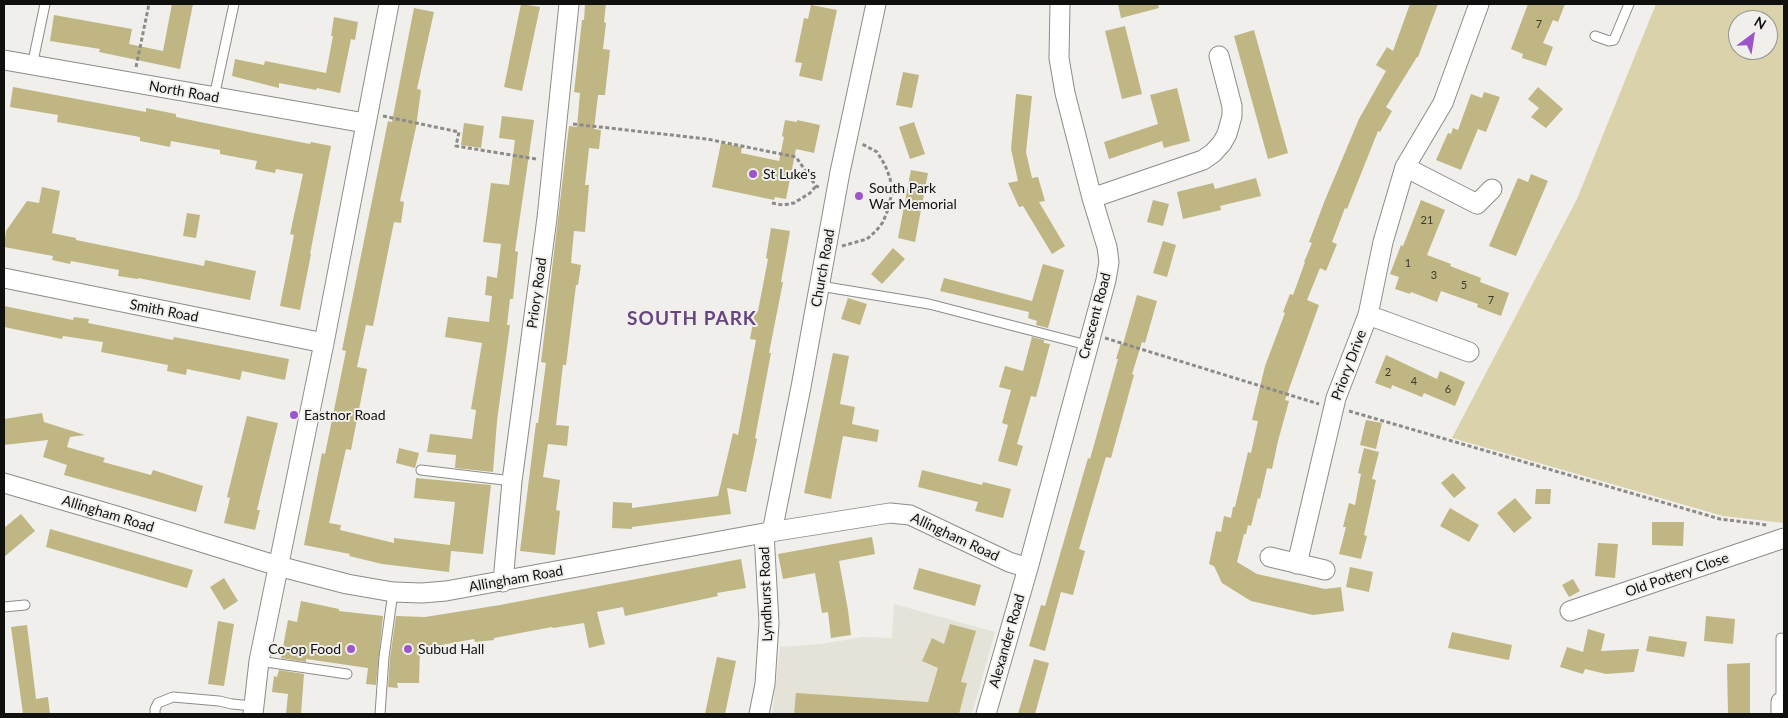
<!DOCTYPE html>
<html>
<head>
<meta charset="utf-8">
<style>
  body { margin:0 }
  #map { position:relative; width:1788px; height:718px; overflow:hidden; background:#f0efeb; font-family:Lato,sans-serif }
  canvas { display:block }
  .frame { position:absolute; inset:0; border:5px solid #10100e; pointer-events:none }
  .north { position:absolute; left:1728px; top:10px; width:50px; height:50px; box-sizing:border-box; background:#f0efeb; border:1px solid #969693; border-radius:50%; rotate:31deg; font-size:14px; font-weight:700; line-height:20px; text-align:center; color:#10100e }
  .north::after { content:''; display:block; margin:auto; width:18px; height:22px; background:#9d56ca; clip-path:polygon(50% 0,100% 100%,50% 72%,0 100%) }
</style>
</head>
<body>
<div id="map">
<canvas width="1788" height="718"></canvas>
<div class="frame"></div>
<div class="north">N</div>
</div>
<script>
const ctx = document.querySelector('canvas').getContext('2d');
ctx.lineJoin = 'round';
function fill(path, color) {
  ctx.fillStyle = color;
  ctx.fill(path, 'evenodd');
}
function poly(rows) {
  const path = new Path2D();
  for (const r of rows) {
    path.moveTo(r[0], r[1]);
    for (let i = 2; i < r.length; i += 2) path.lineTo(r[i], r[i + 1]);
  }
  return path;
}
function trace(path, color, width, dash) {
  ctx.strokeStyle = color;
  ctx.lineWidth = width;
  ctx.lineCap = dash ? 'butt' : 'round';
  ctx.setLineDash(dash || []);
  ctx.stroke(path);
}
function write(font, color, halo, rows, align = 'center') {
  ctx.font = font + ' Lato,sans-serif';
  ctx.lineWidth = 4;
  ctx.setLineDash([]);
  ctx.textBaseline = 'middle';
  ctx.strokeStyle = halo;
  ctx.fillStyle = color;
  for (const [text, x, y, turn = 0] of rows) {
    ctx.save();
    ctx.translate(x, y);
    ctx.rotate((+turn || 0) * Math.PI / 180);
    ctx.textAlign = isNaN(turn) ? turn : align;
    if (halo) ctx.strokeText(text, 0, 0);
    ctx.fillText(text, 0, 0);
    ctx.restore();
  }
}
fill(poly([
  [894,604,995,632,972,714,772,714,780,647,821,644,863,637,892,638]
]), '#e5e3d8');
fill(poly([
  [1656,4,1784,4,1784,523,1723,516,1452,438,1577,199],
  [1738,20,1768,20,1768,50,1738,50]
]), '#d9d2aa');
fill(poly([
  [172,4,193,4,180,69,99,52,100,49,50,41,54,15,132,29,129,44,163,51],
  [521,4,540,7,522,91,504,87],
  [585,4,606,4,604,22,606,23,603,49,610,50,605,95,598,95,594,129,601,130,599,149,589,148,585,185,589,185,585,232,574,231,571,263,581,265,578,285,576,285,566,365,563,365,556,425,569,426,567,446,548,444,543,477,560,480,556,510,560,511,555,555,520,551,536,423,538,423,546,363,541,362,569,126,577,127,580,93,574,92,582,20,584,20],
  [1118,4,1158,4,1159,8,1121,18],
  [1410,4,1438,4,1418,57,1417,57,1386,107,1392,111,1380,132,1378,131,1347,209,1345,208,1332,242,1337,244,1326,271,1320,268,1307,300,1319,305,1285,400,1289,401,1278,441,1272,469,1267,468,1260,499,1258,498,1251,526,1248,525,1246,534,1244,534,1237,562,1257,574,1325,589,1341,587,1344,611,1313,615,1251,601,1222,583,1214,566,1209,564,1216,531,1221,532,1224,516,1231,518,1233,507,1235,507,1248,452,1251,453,1258,421,1252,420,1265,366,1285,313,1283,312,1290,294,1293,295,1305,262,1304,262,1312,243,1309,242,1325,200,1359,119,1386,71,1376,65,1387,47,1393,51],
  [1528,4,1565,4,1558,22,1553,20,1543,43,1553,47,1546,66,1522,58,1523,54,1511,49],
  [811,5,837,10,822,81,799,76,802,63,795,62,804,18,808,19],
  [414,8,434,12,417,89,421,90,416,127,400,201,404,202,401,223,394,222,373,326,366,325,357,367,367,369,351,450,346,449,329,523,341,525,340,530,394,543,394,538,450,545,455,502,414,498,416,478,491,485,483,554,451,551,449,572,382,564,349,556,350,554,304,545,322,453,325,454,346,351,342,350,388,121,392,122],
  [334,17,358,22,355,40,351,39,340,93,317,88,316,90,279,83,279,88,232,76,235,59,264,65,265,61,326,73,333,36,331,36],
  [1125,26,1142,94,1122,99,1105,31],
  [1254,30,1288,153,1268,159,1234,36],
  [903,72,919,75,912,108,896,105],
  [13,87,146,112,146,108,176,114,176,117,253,133,310,144,311,142,331,146,310,254,311,254,300,310,280,306,294,235,290,234,303,174,276,169,275,173,255,169,257,161,220,154,220,150,171,141,170,147,140,141,140,137,57,122,58,115,10,107],
  [1538,87,1563,109,1546,128,1531,117,1539,108,1528,99],
  [1177,88,1190,141,1164,148,1162,141,1109,159,1104,142,1158,124,1150,95],
  [1484,92,1500,97,1486,132,1478,129,1461,170,1436,160,1448,133,1451,134,1453,128,1458,130,1471,94,1482,98],
  [1016,94,1032,96,1026,152,1032,178,1038,177,1045,201,1039,202,1065,246,1052,254,1023,206,1019,207,1008,183,1018,181,1011,149],
  [502,116,534,120,515,251,518,252,513,299,510,299,507,325,510,325,497,421,493,472,455,468,456,455,427,452,430,434,472,439,476,410,471,409,482,343,445,337,448,317,489,322,492,296,485,295,487,276,497,278,501,244,483,242,491,183,509,185,515,140,499,138],
  [785,120,797,122,797,120,820,125,814,153,796,149,786,199,775,197,774,200,712,187,721,143,742,147,741,153,779,161,784,137,782,136],
  [914,122,925,154,910,159,899,127],
  [464,123,484,126,481,148,461,145],
  [911,170,928,173,915,242,898,238],
  [1531,174,1548,181,1516,256,1489,246,1518,178,1528,182],
  [1256,178,1261,196,1220,206,1221,210,1183,219,1177,192,1213,183,1215,189],
  [42,187,60,191,52,233,76,238,76,240,204,266,205,260,256,271,250,300,138,278,138,279,118,276,119,270,71,261,70,264,52,260,53,256,4,247,6,231,27,201,39,203],
  [1153,200,1169,204,1163,226,1147,222],
  [1421,200,1445,210,1427,255,1451,264,1450,266,1481,278,1480,282,1509,293,1501,316,1477,307,1478,304,1441,291,1437,302,1411,292,1410,294,1395,289,1399,277,1390,274,1401,245,1403,246],
  [187,213,200,215,196,238,183,236],
  [771,228,790,231,781,282,783,282,769,353,771,353,755,438,757,439,746,492,727,488,731,514,632,527,632,529,612,528,613,502,632,503,632,508,718,496,733,433,738,435,756,340,750,339,755,311,758,311,768,259,766,258],
  [1163,241,1176,245,1167,277,1153,273],
  [893,248,905,259,882,284,871,274],
  [1043,264,1064,270,1048,328,1036,325,1037,321,1028,318,1029,312,940,291,944,278,1032,301],
  [1137,295,1157,301,1145,343,1142,342,1132,374,1134,375,1111,458,1106,457,1079,549,1085,551,1073,595,1061,592,1045,651,1029,646,1041,605,1045,606,1088,458,1090,459,1118,359,1116,359,1121,343,1123,344],
  [848,298,867,304,860,325,841,319],
  [4,306,73,320,74,317,89,319,88,323,173,340,174,337,289,359,285,380,242,371,240,380,187,369,186,375,167,371,168,365,101,352,103,342,63,336,62,339,4,327],
  [1032,337,1044,340,1044,343,1050,344,1036,397,1031,396,1017,444,1023,446,1017,466,998,461,1008,425,1002,423,1011,390,999,387,1005,366,1023,371],
  [833,353,849,356,840,404,855,407,852,424,879,430,877,442,843,436,831,499,804,493],
  [1386,355,1437,379,1440,371,1465,382,1455,406,1424,393,1422,397,1392,385,1391,389,1375,383],
  [42,413,44,422,85,435,70,437,67,447,105,458,103,462,151,475,153,470,203,486,196,512,64,475,67,465,43,457,48,440,4,445,4,419],
  [247,416,278,423,257,510,260,510,255,530,224,523,230,498,227,497],
  [1366,420,1382,423,1376,449,1360,445],
  [399,448,419,453,415,468,396,463],
  [1364,448,1379,452,1372,479,1376,480,1364,535,1367,536,1361,559,1339,554,1346,527,1343,527,1349,503,1355,505,1361,474,1358,473],
  [922,470,982,485,983,482,1011,489,1003,518,975,511,978,502,918,487],
  [1453,473,1466,488,1454,498,1441,483],
  [1536,489,1551,489,1550,504,1535,504],
  [1515,498,1532,518,1514,533,1497,513],
  [1450,508,1479,525,1469,542,1440,526],
  [21,514,35,531,4,557,4,528],
  [1652,522,1684,522,1683,546,1652,545],
  [50,529,193,570,187,588,46,547],
  [872,537,875,554,839,561,848,610,851,635,831,638,828,612,822,613,815,573,783,579,778,554],
  [1598,543,1618,544,1615,578,1595,576],
  [741,559,746,588,717,593,718,596,625,616,623,607,597,612,605,644,589,648,584,623,553,628,552,627,494,638,494,640,475,642,474,639,420,649,419,683,397,683,398,688,388,687,390,658,396,616,425,617,500,605],
  [1350,567,1373,572,1369,592,1346,587],
  [919,568,981,585,975,606,913,589],
  [224,578,238,601,224,610,210,587],
  [1573,579,1580,591,1569,597,1562,585],
  [301,601,339,609,339,611,383,616,376,685,366,684,368,668,306,659,306,662,281,658,288,620,297,622],
  [1706,616,1735,619,1733,644,1704,641],
  [218,621,234,624,224,686,208,684],
  [950,624,976,631,961,682,967,683,959,714,794,714,796,693,928,702,938,668,922,661,932,638,944,644],
  [27,625,36,699,48,697,50,714,23,714,11,627],
  [1588,629,1605,634,1601,651,1639,649,1634,672,1606,674,1585,669,1583,674,1560,667,1567,647,1583,652],
  [1452,632,1512,645,1509,660,1448,648],
  [1649,636,1687,642,1684,657,1646,651],
  [717,657,736,661,725,714,705,714],
  [1034,659,1049,663,1035,714,1018,714],
  [1750,663,1750,714,1728,714,1727,664],
  [279,670,304,674,301,714,286,714,288,694,272,692,274,676,277,677]
]), '#bfb683');
const service = poly([
  [1595,36,1609,41,1614,40,1629,4],
  [32,66,45,4],
  [214,97,234,4],
  [820,286,929,304,1087,345],
  [421,470,512,481],
  [4,607,25,605],
  [259,661,347,674],
  [1781,702,1781,638],
  [155,714,155,709,158,703,173,697,219,701,232,704,253,706],
  [380,714,384,657,393,592]
]);
const minor = poly([
  [4,60,365,123],
  [1405,167,1477,204,1492,189],
  [1092,198,1203,160,1213,153,1222,143,1227,134,1232,116,1232,106,1219,56],
  [4,278,324,343],
  [1368,315,1469,352],
  [4,483,117,516,278,566,347,584,393,592,422,593,446,591,764,533,890,513,910,515,1009,562,1028,568],
  [772,532,801,387,840,172,876,4],
  [1270,557,1325,570],
  [1297,564,1336,398,1368,315,1383,242,1405,167,1443,103,1479,4],
  [503,582,512,481,547,218,569,4],
  [1570,611,1784,538],
  [253,714,259,661,324,343,389,4],
  [759,714,765,684,769,623,764,533],
  [986,714,1028,568,1106,280,1109,262,1107,247,1092,198,1065,93,1059,58,1060,4],
  [1781,714,1781,702]
]);
trace(service, '#8d8c88', 11);
trace(minor, '#8d8c88', 21);
trace(poly([
  [136,67,149,4],
  [383,116,459,132,456,146,536,159],
  [573,124,707,139,796,157,816,186,821,188],
  [772,203,783,205,794,203,810,193,816,186],
  [842,246,867,239,876,231,883,222,887,212,892,193,890,178,885,165,877,152,862,144],
  [1105,338,1319,404],
  [1349,411,1720,519,1767,525]
]), '#8c8b88', 3, [4, 2.5]);
trace(service, '#fff', 9);
trace(minor, '#fff', 19);
for (const [x, y, r, color] of [
  [753,174,5,"#9d56ca"],
  [859,196,5,"#9d56ca"],
  [294,415,5,"#9d56ca"],
  [351,649,5,"#9d56ca"],
  [408,649,5,"#9d56ca"]
]) {
  const dot = new Path2D();
  dot.arc(x, y, r, 0, 2 * Math.PI);
  ctx.fillStyle = color;
  ctx.fill(dot);
  trace(dot, '#f0efeb', 2);
}
write('11px', '#3c3a2b', null, [
  ["7",1539,24],
  ["21",1427,220],
  ["1",1408,263],
  ["3",1434,275],
  ["5",1464,285],
  ["7",1491,300],
  ["2",1388,372],
  ["4",1414,381],
  ["6",1448,389]
]);
write('14px', '#10100e', '#f0efeb', [
  ["North Road",184,92,10],
  ["Church Road",823,268,-80],
  ["Priory Road",537,293,-82],
  ["Smith Road",164,311,11],
  ["Crescent Road",1095,316,-75],
  ["Priory Drive",1349,365,-69],
  ["Allingham Road",108,514,17],
  ["Allingham Road",955,537,25],
  ["Old Pottery Close",1677,575,-19],
  ["Allingham Road",516,579,-10],
  ["Lyndhurst Road",766,594,-92],
  ["Alexander Road",1007,641,-74]
]);
write('14px', '#10100e', '#f0efeb', [
  ["St Luke's",763,174],
  ["South Park",869,188],
  ["War Memorial",869,204],
  ["Eastnor Road",304,415],
  ["Co-op Food",341,649,"right"],
  ["Subud Hall",418,649]
], 'left');
ctx.letterSpacing = '1px';
write('bold 19px', '#684580', '#f0efeb', [
  ["SOUTH PARK",692,319]
]);
ctx.letterSpacing = '0px';
</script>
</body>
</html>
